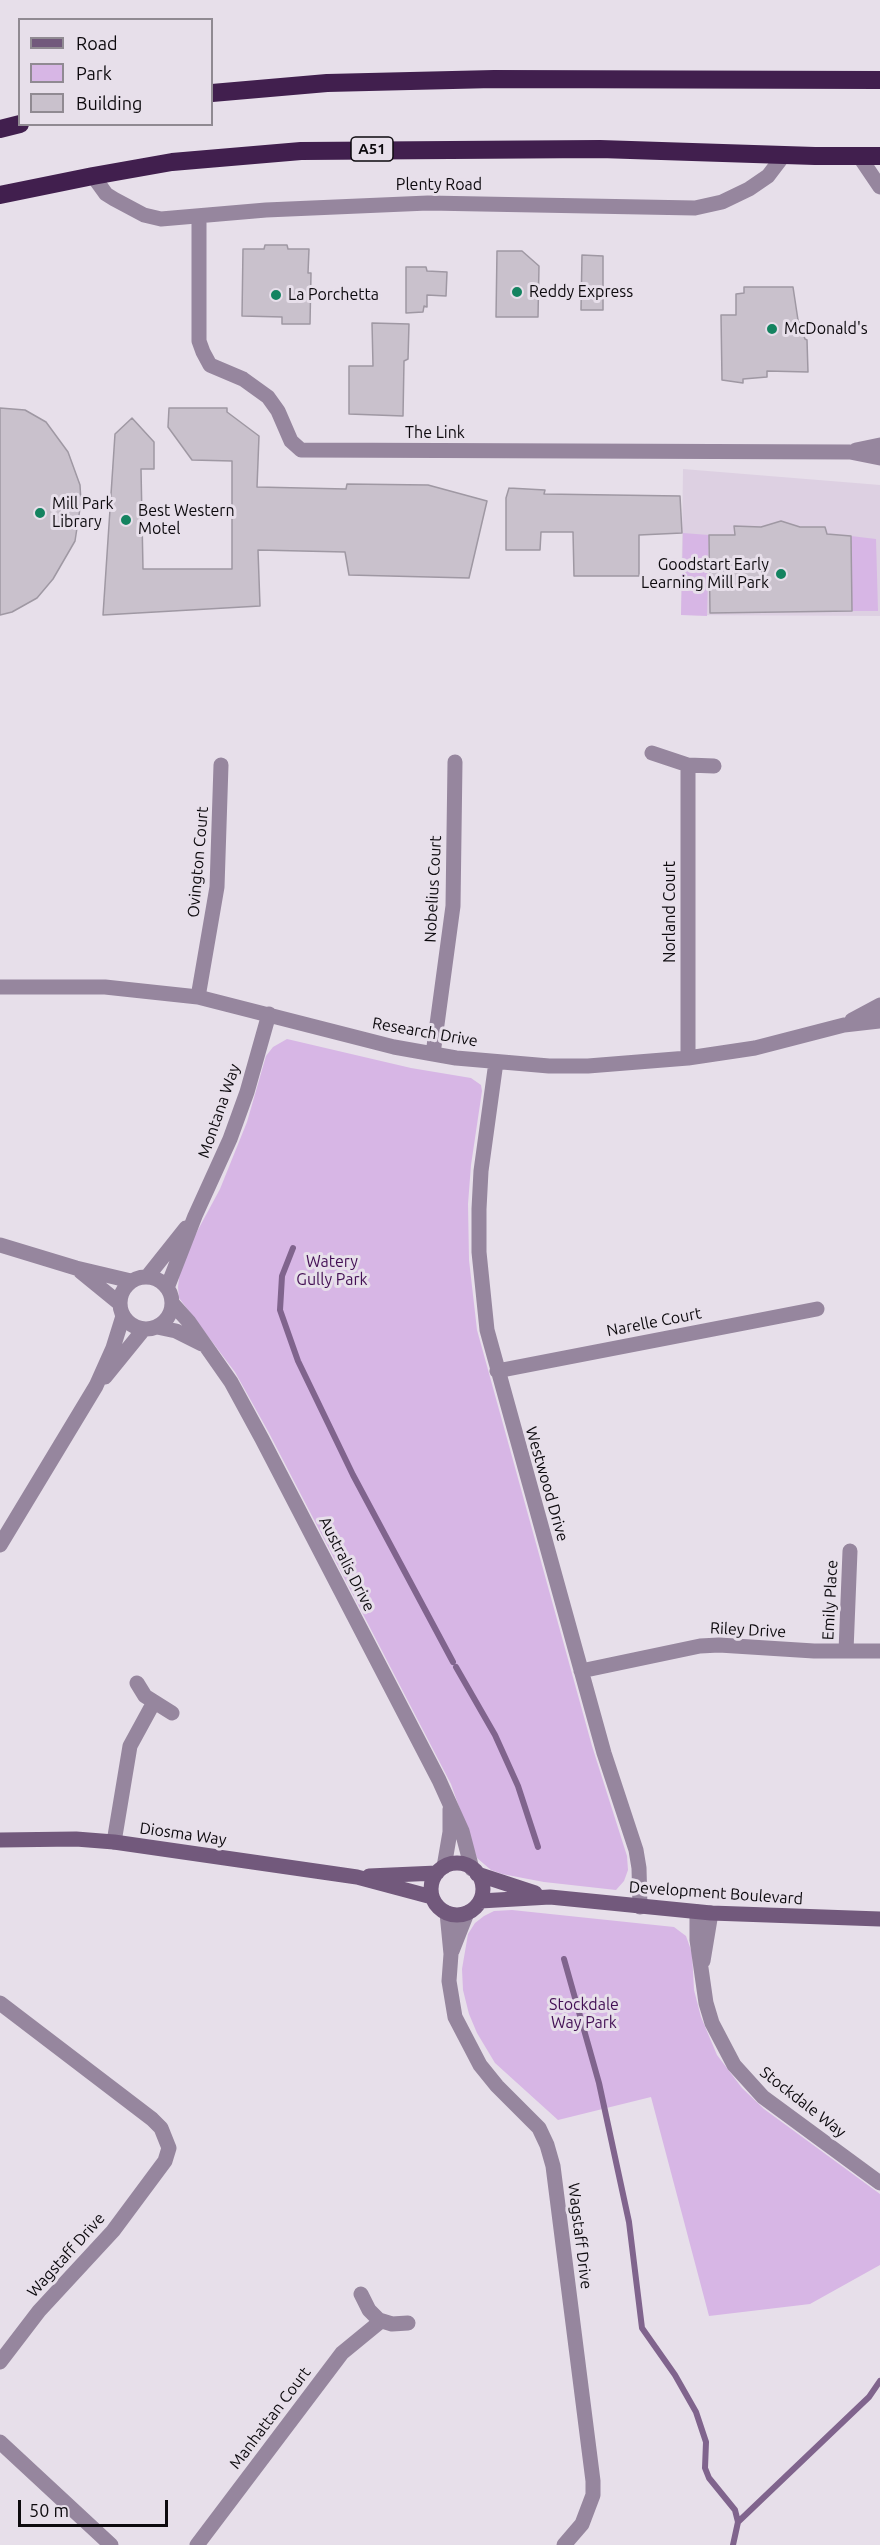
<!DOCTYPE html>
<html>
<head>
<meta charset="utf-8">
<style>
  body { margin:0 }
  #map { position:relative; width:880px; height:2545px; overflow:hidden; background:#e7dfea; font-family:Ubuntu,sans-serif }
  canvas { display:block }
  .legend { position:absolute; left:18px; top:18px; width:195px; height:108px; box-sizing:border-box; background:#e7dfea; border:2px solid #908a92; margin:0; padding:8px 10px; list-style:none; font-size:18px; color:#0d0a0e }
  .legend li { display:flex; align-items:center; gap:12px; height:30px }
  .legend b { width:30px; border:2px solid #908a92 }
  .scale { position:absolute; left:18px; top:2500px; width:150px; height:27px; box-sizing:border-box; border:3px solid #0d0a0e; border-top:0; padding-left:8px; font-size:18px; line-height:21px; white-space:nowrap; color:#0d0a0e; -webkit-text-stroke:4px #e7dfea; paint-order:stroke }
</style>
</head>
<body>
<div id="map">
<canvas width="880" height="2545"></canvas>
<ul class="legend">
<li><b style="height:8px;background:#72597c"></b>Road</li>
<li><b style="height:16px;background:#d7b6e5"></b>Park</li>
<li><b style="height:16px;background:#c9c1cc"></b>Building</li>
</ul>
<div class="scale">50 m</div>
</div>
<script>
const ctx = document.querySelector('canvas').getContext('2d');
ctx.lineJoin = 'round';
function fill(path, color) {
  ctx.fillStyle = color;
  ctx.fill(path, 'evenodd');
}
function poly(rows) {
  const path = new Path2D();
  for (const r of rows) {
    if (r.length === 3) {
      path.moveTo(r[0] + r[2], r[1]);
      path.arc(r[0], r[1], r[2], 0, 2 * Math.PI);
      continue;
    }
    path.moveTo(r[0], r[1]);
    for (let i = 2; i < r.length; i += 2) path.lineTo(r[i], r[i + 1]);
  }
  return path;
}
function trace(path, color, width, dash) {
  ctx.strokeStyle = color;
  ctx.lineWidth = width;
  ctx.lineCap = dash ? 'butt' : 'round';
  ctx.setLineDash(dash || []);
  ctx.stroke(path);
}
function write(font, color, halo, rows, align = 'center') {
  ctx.font = font + ' Ubuntu,sans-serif';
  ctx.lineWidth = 6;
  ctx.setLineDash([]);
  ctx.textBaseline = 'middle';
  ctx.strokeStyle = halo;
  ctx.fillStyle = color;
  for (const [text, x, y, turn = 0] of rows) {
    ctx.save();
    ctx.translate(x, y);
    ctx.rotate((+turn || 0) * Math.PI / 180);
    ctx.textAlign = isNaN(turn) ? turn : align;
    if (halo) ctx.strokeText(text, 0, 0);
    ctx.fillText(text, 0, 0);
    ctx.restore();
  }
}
fill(poly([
  [683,469,880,485,880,616,681,615]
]), '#ddd0e2');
fill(poly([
  [683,533,709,535,707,616,681,615],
  [851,536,876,539,878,611,852,611],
  [287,1039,411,1068,471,1078,481,1085,482,1091,471,1165,468,1204,469,1260,477,1330,592,1746,627,1856,628,1870,624,1881,616,1890,544,1882,502,1874,491,1870,477,1858,451,1784,269,1433,235,1372,179,1298,178,1287,180,1270,186,1252,220,1189,247,1122,266,1056,273,1047],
  [512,1910,674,1927,686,1936,692,1953,694,1990,701,2017,717,2055,742,2088,764,2109,880,2194,880,2265,810,2304,709,2316,651,2097,558,2120,495,2063,477,2033,469,2014,463,1990,462,1969,468,1934,475,1923,484,1916,494,1911]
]), '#d7b6e5');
trace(poly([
  [293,1248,282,1276,280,1310,298,1361,353,1475,453,1662],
  [456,1667,495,1735,518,1786,538,1847],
  [564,1959,599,2083,629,2222,642,2328,675,2375,696,2412,706,2442,705,2468,709,2478,735,2510,738,2522,733,2545],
  [738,2522,869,2397,880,2381]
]), '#80648d', 6);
const building = poly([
  [265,245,287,245,288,249,309,249,308,273,311,273,310,324,282,324,282,317,242,316,243,249,264,249,265,245],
  [497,251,522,251,539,266,538,317,496,317,497,251],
  [582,255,603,256,603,310,581,310,582,255],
  [406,267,426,267,427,271,447,272,446,296,427,295,427,307,424,306,423,312,406,313,406,267],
  [744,287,793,287,798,320,805,339,807,340,808,372,767,371,767,377,743,379,743,383,722,380,721,315,736,315,736,294,744,293,744,287],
  [372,323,409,324,408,359,404,361,403,416,349,414,349,366,373,366,372,323],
  [0,408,25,410,46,422,68,452,80,485,81,502,75,541,53,579,37,598,12,612,0,615,0,408],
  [169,408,227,408,227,412,259,436,257,487,346,489,347,484,428,485,487,501,469,578,349,575,345,552,258,550,260,606,103,615,115,434,132,418,154,442,154,469,141,469,143,569,232,569,232,461,192,460,168,427,169,408],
  [509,488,545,490,544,494,680,496,682,533,639,535,639,576,574,576,573,532,541,532,540,550,506,550,506,498,509,488],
  [781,521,800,527,825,527,827,534,851,536,852,611,710,613,709,535,735,535,734,526,761,527,781,521]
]);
fill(building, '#c9c1cc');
trace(building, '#9f98a3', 1.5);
trace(poly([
  [859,156,880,187],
  [93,176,106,194,114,199,144,215,161,219,266,210,428,203,695,208,722,202,749,189,768,176,784,155],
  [199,216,199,341,203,352,210,365,243,379,268,397,278,411,291,441,301,450,850,452,880,458],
  [856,450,880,445],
  [652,753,688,765,714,766],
  [0,987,105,987,198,997,394,1047,456,1058,549,1066,588,1066,688,1058,755,1048,844,1025,880,1021],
  [198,997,217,887,221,765],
  [852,1020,880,1005],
  [433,1054,453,906,455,762],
  [688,1058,688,765],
  [496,1062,481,1171,479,1209,479,1252,487,1330,604,1753,636,1850,639,1868,640,1907],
  [0,1245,76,1268,131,1281],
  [81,1272,119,1303],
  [146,1303,26],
  [147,1277,186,1228],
  [167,1288,195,1216,230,1139,247,1092,269,1014],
  [172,1303,189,1322,231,1382,262,1439,439,1780,462,1831,472,1869],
  [157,1327,176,1331,202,1344],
  [497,1371,817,1309],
  [105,1377,144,1329],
  [0,1545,96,1386,113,1348,123,1316],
  [846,1651,850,1551],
  [581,1671,700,1646,719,1645,814,1651,880,1651],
  [137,1683,145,1696,172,1713],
  [114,1842,130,1746,154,1702],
  [444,1867,450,1832,450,1809],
  [697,1912,697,1940,706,2003,712,2023,734,2065,763,2097,880,2183],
  [447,1913,451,1954,449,1981,455,2017,480,2065,497,2086,539,2128,547,2145,553,2166,593,2481,593,2495,582,2524,564,2545],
  [452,1951,467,1913],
  [703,1961,711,1913],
  [0,2003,152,2119,161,2128,169,2148,165,2161,113,2231,39,2311,0,2362],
  [361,2294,369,2310,379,2320,392,2324,408,2323],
  [0,2442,111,2545],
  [197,2545,342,2353,381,2321]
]), '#96869e', 15);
trace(poly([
  [0,1840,76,1839,114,1842,357,1877,432,1897],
  [457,1889,26],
  [477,1874,535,1893],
  [369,1876,437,1873],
  [480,1901,550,1897,711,1913,880,1919]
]), '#72597c', 15);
trace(poly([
  [212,93,327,83,494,79,880,80],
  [0,129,20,124],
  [0,195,93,176,172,162,301,151,600,149,815,156,880,156]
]), '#411f4e', 18);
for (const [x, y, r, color] of [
  [517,292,6,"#148360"],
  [276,295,6,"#148360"],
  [772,329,6,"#148360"],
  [40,513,6,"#148360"],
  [126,520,6,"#148360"],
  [781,574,6,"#148360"]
]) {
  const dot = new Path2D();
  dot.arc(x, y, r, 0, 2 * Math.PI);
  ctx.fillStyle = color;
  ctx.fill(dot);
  trace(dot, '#e7dfea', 2);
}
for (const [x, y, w] of [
  [372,149,42]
]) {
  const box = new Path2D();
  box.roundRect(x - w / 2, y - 12, w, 24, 4.5);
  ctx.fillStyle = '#e7dfea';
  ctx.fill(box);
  trace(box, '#0d0a0e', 1.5);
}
write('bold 15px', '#0d0a0e', null, [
  ["A51",372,149]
]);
write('16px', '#0d0a0e', '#e7dfea', [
  ["Plenty Road",439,185],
  ["The Link",435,433],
  ["Ovington Court",198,862,-85],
  ["Nobelius Court",433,889,-87],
  ["Norland Court",670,912,-90],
  ["Research Drive",425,1032,10],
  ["Montana Way",219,1111,-71],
  ["Narelle Court",654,1322,-11],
  ["Westwood Drive",547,1484,74],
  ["Australis Drive",347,1564,63],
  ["Emily Place",830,1600,-87],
  ["Riley Drive",748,1630,3],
  ["Diosma Way",183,1834,8],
  ["Development Boulevard",716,1893,4],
  ["Stockdale Way",803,2102,38],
  ["Wagstaff Drive",580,2236,83],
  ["Wagstaff Drive",66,2255,-48],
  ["Manhattan Court",270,2418,-53]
]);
write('16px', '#0d0a0e', '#e7dfea', [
  ["Reddy Express",529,292],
  ["La Porchetta",288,295],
  ["McDonald's",784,329],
  ["Mill Park",52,504],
  ["Library",52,522],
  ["Best Western",138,511],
  ["Motel",138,529],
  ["Goodstart Early",769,565,"right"],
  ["Learning Mill Park",769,583,"right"]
], 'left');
write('16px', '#431054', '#e7dfea', [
  ["Watery",332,1262],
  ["Gully Park",332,1280],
  ["Stockdale",584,2005],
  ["Way Park",584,2023]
]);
</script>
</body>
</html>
